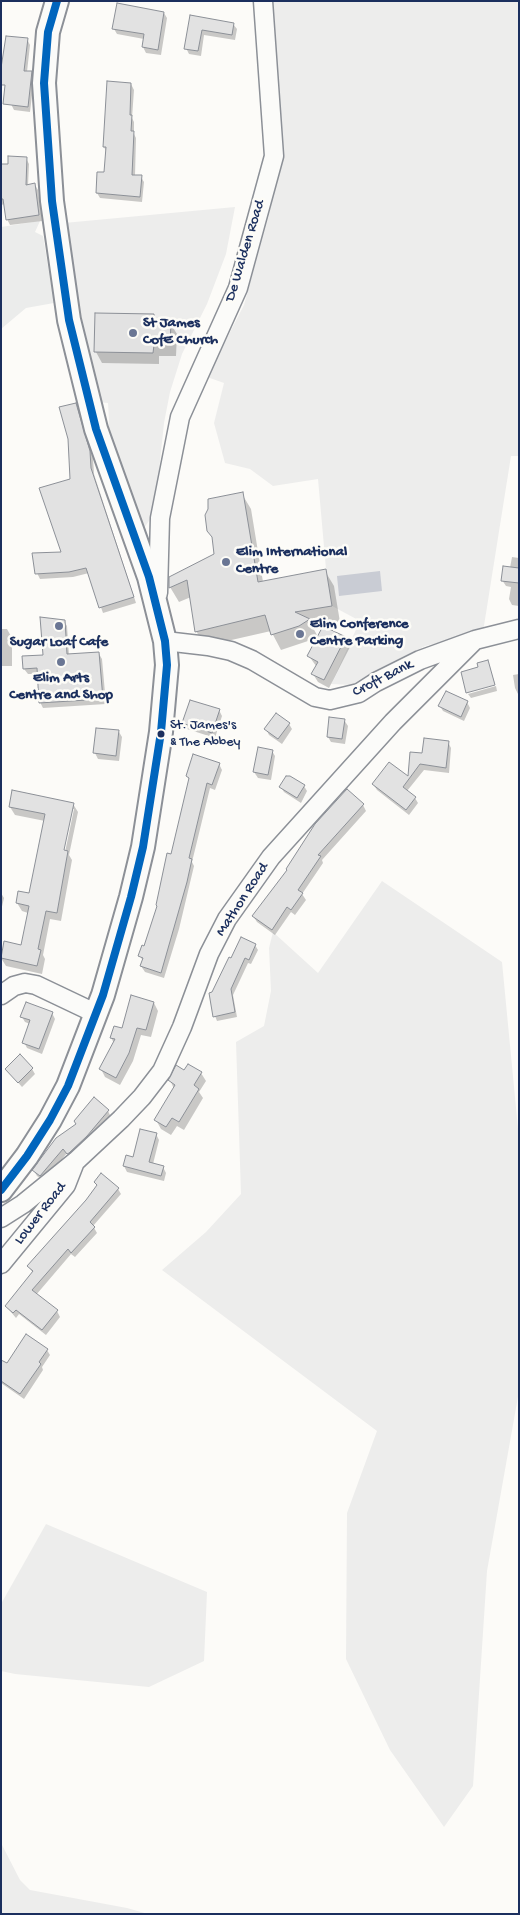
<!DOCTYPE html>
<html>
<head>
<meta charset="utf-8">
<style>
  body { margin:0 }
  #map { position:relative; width:520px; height:1915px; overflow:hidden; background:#fcfbf8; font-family:"Gochi Hand",sans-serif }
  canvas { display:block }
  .frame { position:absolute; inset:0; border:2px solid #1b2f5e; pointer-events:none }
</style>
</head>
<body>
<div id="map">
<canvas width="520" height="1915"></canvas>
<div class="frame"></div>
</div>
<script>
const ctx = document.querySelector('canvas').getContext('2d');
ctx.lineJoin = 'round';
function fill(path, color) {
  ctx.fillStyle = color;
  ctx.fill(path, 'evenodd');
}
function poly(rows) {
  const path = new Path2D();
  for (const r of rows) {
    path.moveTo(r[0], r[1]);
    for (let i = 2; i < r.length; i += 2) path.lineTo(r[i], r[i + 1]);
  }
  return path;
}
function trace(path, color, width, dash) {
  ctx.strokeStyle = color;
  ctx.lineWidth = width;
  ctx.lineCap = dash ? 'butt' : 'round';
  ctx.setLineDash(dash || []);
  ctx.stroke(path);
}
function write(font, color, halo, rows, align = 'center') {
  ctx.font = font + ' "Gochi Hand",sans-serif';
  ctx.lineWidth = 5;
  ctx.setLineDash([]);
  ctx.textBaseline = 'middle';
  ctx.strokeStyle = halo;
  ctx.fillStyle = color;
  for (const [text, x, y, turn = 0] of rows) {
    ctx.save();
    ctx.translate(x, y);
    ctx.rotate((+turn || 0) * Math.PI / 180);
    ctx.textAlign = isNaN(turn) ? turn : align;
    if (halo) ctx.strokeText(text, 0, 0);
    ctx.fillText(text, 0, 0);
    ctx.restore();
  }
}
fill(poly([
  [40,221,35,232,43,236,54,303,26,308,1,329,1,227]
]), '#ebeceb');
fill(poly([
  [270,1,519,1,519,456,511,456,483,632,425,646,379,669,353,685,331,684,360,621,332,606,326,569,318,479,273,486,250,469,225,463,214,423,224,383,207,377,244,305,269,215,282,153],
  [235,207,226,254,207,304,182,354,170,392,164,423,157,490,151,518,144,528,140,527,107,438,109,420,108,403,96,402,81,342,64,223],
  [382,881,502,962,519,1139,519,1391,487,1571,473,1786,444,1827,390,1750,346,1659,347,1513,377,1431,162,1270,206,1232,241,1194,236,1042,264,1026,271,991,269,948,273,932,318,973],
  [46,1524,207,1592,204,1661,149,1687,15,1674,1,1671,1,1604],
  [1,1843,20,1880,30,1890,127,1908,148,1914,1,1914]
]), '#ededec');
fill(poly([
  [380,571,382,591,339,596,337,576]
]), '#c9ccd4');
fill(poly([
  [164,13,167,18,161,55,146,53,143,47,144,39,117,34,114,29],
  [191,16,233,24,237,29,235,40,204,35,201,56,189,54,186,48],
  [27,39,30,45,27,72,31,73,34,78,30,112,14,110,11,104],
  [131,84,134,90,132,118,134,122,134,134,136,138,135,176,141,177,144,182,142,202,100,198,97,193,105,174,107,153,104,147],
  [26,158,29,164,28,186,35,185,38,190,42,221,10,225,7,219,5,204,1,205,1,165,9,165],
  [154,316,158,323,170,323,177,334,176,356,159,356,159,364,102,363,96,352],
  [75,404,79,410,93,458,94,474,136,603,103,613,89,573,73,577,40,579,37,573,63,553,71,480],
  [242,494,251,509,263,582,325,571,334,586,340,622,312,626,317,635,308,641,281,650,271,631,205,646,196,631,191,597,179,602,170,587,215,555],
  [512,557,519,558,519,606,512,605,509,599,511,587,506,586,502,580,510,568],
  [64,621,67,626,69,655,99,654,102,659,106,704,43,708,40,702,38,674,28,674,24,669,44,656],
  [1,629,7,629,12,638,12,666,1,666],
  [345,638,350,647,329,688,318,682,313,674,316,666,309,656],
  [488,662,495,684,467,691,480,668],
  [519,674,519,694,518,694,515,688,513,675],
  [496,686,497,691,471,698,468,694],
  [467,702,470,708,464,721,443,711,440,706],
  [219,710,222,716,215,738,187,729,184,723],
  [344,720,348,726,345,744,331,742,328,737],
  [289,724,292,729,282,744,269,735,266,729],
  [119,732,122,737,119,761,98,759,95,753],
  [448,742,451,748,449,773,424,770,407,791,415,798,418,803,409,815,377,790,373,784,409,778,423,755],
  [272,751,275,756,271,780,258,778,254,772],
  [219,764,222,770,215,790,210,788,192,862,194,866,179,929,164,978,145,972,141,966,143,961,140,956,145,947,158,907,172,856,190,781,187,776],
  [304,786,307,791,301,803,284,792,281,787],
  [347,791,363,805,366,811,322,860,323,863,302,894,306,900,295,915,291,912,275,935,257,922,253,916],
  [73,804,78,812,69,855,72,860,61,921,50,919,43,955,45,959,42,974,6,966,1,958,22,946,28,913,22,911,17,903,30,895,45,821,15,815,10,807],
  [72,809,74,809,64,857,61,856],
  [1,893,4,898,1,911],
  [255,945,258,950,251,964,248,963,233,995,237,1017,217,1021,215,1016,213,993,231,959],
  [154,1003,158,1011,151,1037,141,1035,133,1061,120,1085,105,1077,101,1069,114,1043,111,1038],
  [52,1013,55,1019,42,1054,27,1048,24,1042,30,1024,25,1022,22,1017],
  [6,1069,32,1069,35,1074,22,1087],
  [185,1072,201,1073,206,1081,199,1092,203,1098,184,1130,177,1126,171,1135,161,1129,156,1120,174,1089,170,1080],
  [94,1099,108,1111,111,1117,71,1159,67,1153,44,1181,37,1176,34,1171,77,1125],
  [156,1134,159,1140,153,1164,163,1167,166,1173,164,1181,127,1172,124,1166],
  [95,1182,118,1189,121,1194,93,1226,97,1233,75,1257,71,1254,36,1295,57,1311,60,1317,46,1335,19,1314,16,1318,6,1306,33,1273,28,1266,98,1187],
  [47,1350,50,1355,42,1367,43,1370,24,1399,1,1383,1,1368]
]), '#0003');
const building = poly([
  [117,3,164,12,158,50,142,47,144,34,112,29,117,3],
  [190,15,234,23,232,35,202,30,198,51,184,49,190,15],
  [6,36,28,38,24,71,32,71,28,107,3,104,5,85,1,85,1,68,6,36],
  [107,81,131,83,130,115,132,115,131,131,134,131,132,175,142,175,140,197,96,193,97,172,104,172,106,147,103,147,107,81],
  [8,156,27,157,26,185,35,183,39,215,6,220,3,199,1,199,1,164,8,164,8,156],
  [95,313,154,314,154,321,171,322,170,345,154,345,153,353,94,352,95,313],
  [76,403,90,451,91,468,134,597,99,608,86,568,69,572,35,574,32,553,61,552,39,488,70,479,68,439,59,407,76,403],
  [243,492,258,582,326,569,332,606,295,612,310,619,299,626,271,635,265,615,195,632,187,580,169,588,169,577,214,554,212,537,207,531,205,515,208,509,208,499,243,492],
  [503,566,519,568,519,583,501,581,503,566],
  [40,617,65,620,67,654,99,652,103,699,39,703,37,668,23,669,22,656,43,655,40,617],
  [323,626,346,637,324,680,311,674,318,662,307,656,323,626],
  [488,660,495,685,466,693,461,672,478,667,477,663,488,660],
  [446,691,468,701,461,717,438,706,446,691],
  [190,700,220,709,212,733,182,723,190,700],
  [276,713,290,723,278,739,264,729,276,713],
  [329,717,345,719,342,739,327,737,329,717],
  [96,728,119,730,116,756,93,753,96,728],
  [424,738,449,741,446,768,420,764,403,787,416,797,406,810,372,784,389,762,408,776,410,752,422,753,424,738],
  [258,747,273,750,268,775,253,772,258,747],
  [193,754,220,763,212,785,207,783,189,858,192,859,187,882,161,973,140,966,143,958,138,956,142,945,144,946,157,906,156,905,167,853,171,854,189,778,186,776,193,754],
  [286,776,290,776,305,785,297,798,279,787,286,776],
  [347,789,364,804,318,855,321,856,298,890,303,893,291,910,287,907,272,930,252,916,287,870,286,869,315,824,347,789],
  [12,790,74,803,64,850,68,851,57,913,46,911,38,949,41,950,37,966,1,958,4,941,21,945,29,906,16,903,18,891,29,893,45,814,9,807,12,790],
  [241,937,256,944,249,960,245,958,231,989,235,1012,213,1017,209,993,212,992,229,957,231,958,241,937],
  [131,995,154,1002,146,1030,137,1028,129,1053,116,1078,99,1069,115,1039,110,1038,114,1026,122,1028,131,995],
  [26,1002,53,1012,39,1049,22,1043,30,1020,20,1017,26,1002],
  [20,1054,33,1068,18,1083,5,1069,20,1054],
  [188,1064,202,1072,194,1085,199,1089,179,1122,172,1118,166,1127,154,1120,175,1085,168,1080,176,1065,184,1070,188,1064],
  [94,1097,109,1110,87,1136,69,1153,67,1154,63,1149,40,1176,32,1170,56,1138,76,1124,74,1121,94,1097],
  [140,1129,157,1133,149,1162,164,1166,161,1176,123,1166,126,1155,133,1157,140,1129],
  [101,1173,119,1188,90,1222,95,1227,71,1253,68,1249,32,1290,58,1310,42,1330,16,1310,13,1313,5,1306,33,1271,27,1266,86,1200,97,1185,94,1182,101,1173],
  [26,1334,48,1349,39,1362,41,1364,20,1394,1,1381,1,1360,7,1363,26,1334]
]);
fill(building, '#e2e2e2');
trace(building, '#8c9097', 1);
const minor = poly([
  [158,593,160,518,180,417,238,288,274,156,263,1],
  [165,641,208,646,231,651,252,660,315,697,330,700,359,693,376,682,420,660,475,640,519,629],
  [1,995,14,986,25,983,36,985,97,1014],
  [1,1218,23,1204,76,1161,121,1119,142,1097,162,1071,182,1027,209,954,227,919,271,857,393,722,475,640],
  [1,1264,66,1185,75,1162]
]);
const major = poly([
  [1,1190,27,1156,50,1120,68,1086,103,995,131,897,143,847,161,732,167,665,165,641,149,577,96,429,69,320,52,201,44,83,48,32,57,1]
]);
trace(minor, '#8c9097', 21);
trace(major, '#8c9097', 26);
trace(minor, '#fbfbf9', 18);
trace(major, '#fbfbf9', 22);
trace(poly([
  [1,1190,27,1156,50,1120,68,1086,103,995,131,897,143,847,161,732,167,665,165,641,149,577,96,429,69,320,52,201,44,83,48,32,57,1]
]), '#0065bd', 8);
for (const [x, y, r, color] of [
  [133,333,5,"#6a7694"],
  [226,562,5,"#6a7694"],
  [59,626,5,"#6a7694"],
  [300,634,5,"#6a7694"],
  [61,662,5,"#6a7694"],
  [161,734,4.5,"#1b2f5e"]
]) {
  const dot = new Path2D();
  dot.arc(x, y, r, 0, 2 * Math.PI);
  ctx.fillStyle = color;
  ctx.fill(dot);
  trace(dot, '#fdfcf7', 2);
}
write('14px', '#1b2f5e', '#fdfcf7', [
  ["St. James's",170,726],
  ["& The Abbey",170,743]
], 'left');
write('15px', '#1b2f5e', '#fdfcf7', [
  ["De Walden Road",246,251,-73],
  ["Croft Bank",383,679,-27],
  ["Mathon Road",243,900,-57],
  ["Lower Road",41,1214,-52]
]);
write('bold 15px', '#1b2f5e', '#fdfcf7', [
  ["St James",143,324],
  ["CofE Church",143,341],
  ["Elim International",236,553],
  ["Centre",236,570],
  ["Elim Conference",310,625],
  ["Centre Parking",310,642],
  ["Sugar Loaf Cafe",59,643,"center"],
  ["Elim Arts",61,679,"center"],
  ["Centre and Shop",61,696,"center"]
], 'left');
</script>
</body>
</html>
